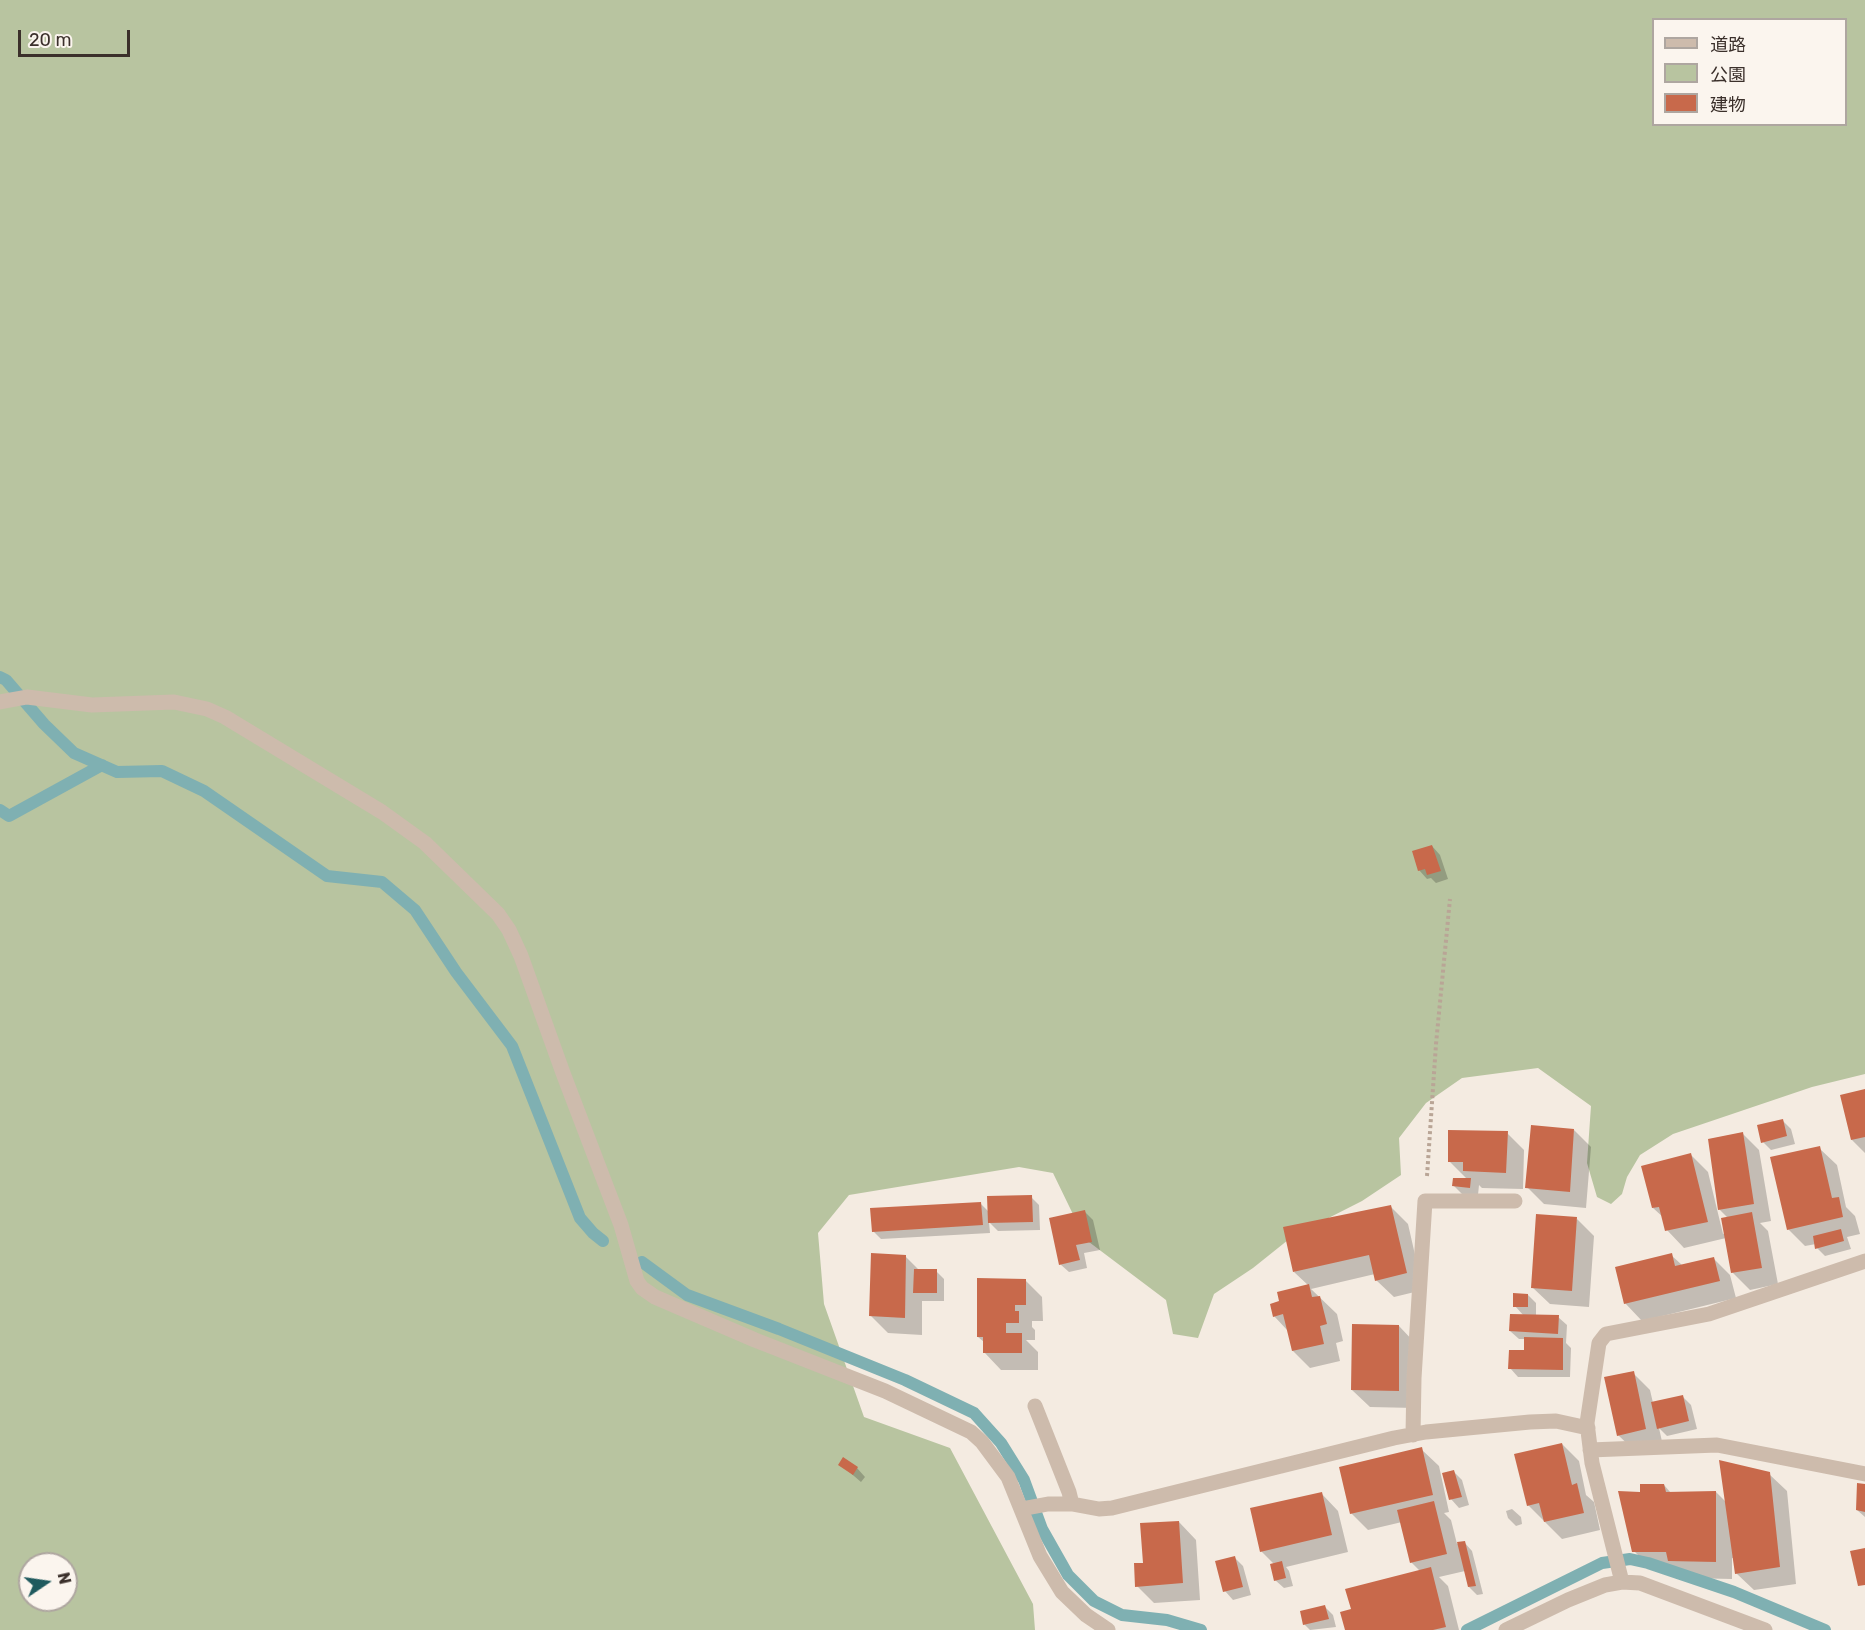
<!DOCTYPE html>
<html>
<head>
<meta charset="utf-8">
<style>
  body { margin:0 }
  #map { position:relative; width:1865px; height:1630px; overflow:hidden; background:#f4ebe1; font-family:Rubik,"Noto Sans JP",sans-serif }
  canvas { display:block }
  .legend { position:absolute; left:1652px; top:18px; width:195px; height:108px; box-sizing:border-box; background:#fbf5ee; border:2px solid #aea6a0; margin:0; padding:8px 10px; list-style:none; font-size:18px; color:#3b302b }
  .legend li { display:flex; align-items:center; gap:12px; height:30px }
  .legend b { width:30px; border:2px solid #aea6a0 }
  .north { position:absolute; left:18px; top:1552px; width:60px; height:60px; box-sizing:border-box; background:#fbf5ee; border:2px solid #aea6a0; border-radius:50%; rotate:77deg; font-size:16px; font-weight:700; line-height:24px; text-align:center; color:#3b302b }
  .north::after { content:''; display:block; margin:auto; width:21px; height:27px; background:#1f5a5e; clip-path:polygon(50% 0,100% 100%,50% 72%,0 100%) }
  .scale { position:absolute; left:18px; top:30px; width:112px; height:27px; box-sizing:border-box; border:3px solid #3b302b; border-top:0; padding-left:8px; font-size:18px; line-height:21px; white-space:nowrap; color:#3b302b; -webkit-text-stroke:4px #fbf5ee; paint-order:stroke }
</style>
</head>
<body>
<div id="map">
<canvas width="1865" height="1630"></canvas>
<ul class="legend">
<li><b style="height:8px;background:#cdbbac"></b>道路</li>
<li><b style="height:16px;background:#b8c4a0"></b>公園</li>
<li><b style="height:16px;background:#c8694b"></b>建物</li>
</ul>
<div class="north">N</div>
<div class="scale">20 m</div>
</div>
<script>
const ctx = document.querySelector('canvas').getContext('2d');
ctx.lineJoin = 'round';
function fill(path, color) {
  ctx.fillStyle = color;
  ctx.fill(path, 'evenodd');
}
function poly(rows) {
  const path = new Path2D();
  for (const r of rows) {
    path.moveTo(r[0], r[1]);
    for (let i = 2; i < r.length; i += 2) path.lineTo(r[i], r[i + 1]);
  }
  return path;
}
function trace(path, color, width, dash) {
  ctx.strokeStyle = color;
  ctx.lineWidth = width;
  ctx.lineCap = dash ? 'butt' : 'round';
  ctx.setLineDash(dash || []);
  ctx.stroke(path);
}
fill(poly([
  [0,0,1865,0,1865,1074,1812,1087,1673,1134,1640,1155,1627,1177,1622,1194,1611,1204,1597,1197,1587,1163,1591,1106,1538,1068,1462,1078,1426,1103,1399,1138,1401,1175,1362,1201,1293,1236,1253,1268,1214,1294,1198,1338,1173,1334,1166,1300,1085,1239,1053,1173,1019,1167,849,1195,818,1233,824,1304,864,1417,950,1448,1033,1604,1035,1630,0,1630],
  [1654,20,1846,20,1846,124,1654,124],
  [30,1564,66,1564,66,1600,30,1600]
]), '#b8c4a0');
fill(poly([
  [1432,846,1440,855,1448,879,1436,883,1431,878,1427,879,1419,870],
  [1865,1091,1865,1153,1852,1140],
  [1782,1120,1791,1129,1795,1144,1771,1150,1763,1142],
  [1574,1130,1591,1147,1586,1208,1544,1204,1527,1187],
  [1507,1133,1524,1150,1523,1189,1482,1188,1479,1185,1478,1195,1462,1194,1454,1186,1468,1180,1449,1161],
  [1742,1133,1759,1150,1771,1221,1760,1223,1768,1231,1778,1284,1750,1290,1732,1272,1726,1238,1684,1248,1667,1230,1664,1218,1653,1208,1691,1155,1708,1172,1723,1234,1725,1233,1728,1218,1719,1209],
  [1819,1148,1837,1165,1846,1207,1855,1216,1860,1234,1847,1237,1851,1249,1825,1256,1817,1248,1816,1244,1805,1246,1788,1229],
  [1031,1197,1039,1205,1040,1230,998,1231,989,1222,990,1233,881,1239,873,1231,980,1203,989,1212],
  [1390,1206,1408,1224,1423,1290,1394,1297,1376,1280,1375,1274,1311,1289,1337,1314,1343,1341,1336,1343,1340,1361,1310,1368,1293,1351,1288,1331,1274,1316,1281,1302,1309,1286,1294,1272],
  [1085,1212,1093,1220,1100,1250,1084,1253,1087,1268,1069,1272,1060,1264],
  [1577,1219,1594,1236,1589,1307,1550,1304,1532,1287],
  [1671,1255,1682,1265,1713,1258,1730,1275,1736,1298,1642,1321,1625,1303],
  [905,1256,919,1270,936,1271,944,1279,944,1301,922,1301,922,1335,888,1333,871,1316],
  [1025,1280,1042,1297,1043,1321,1032,1321,1032,1327,1035,1330,1035,1340,1026,1340,1038,1352,1038,1370,1001,1370,984,1352,984,1342,978,1337],
  [1528,1295,1536,1303,1536,1316,1558,1317,1567,1325,1566,1343,1571,1348,1570,1377,1518,1377,1510,1368,1525,1351,1526,1339,1519,1339,1510,1331,1524,1316,1515,1306],
  [1399,1326,1416,1344,1415,1408,1370,1407,1352,1390],
  [1633,1373,1650,1390,1653,1403,1683,1397,1691,1405,1697,1429,1667,1436,1659,1428,1663,1446,1636,1452,1618,1435],
  [1562,1444,1579,1461,1586,1495,1594,1502,1600,1530,1562,1539,1528,1505],
  [1421,1449,1439,1466,1449,1512,1444,1513,1451,1520,1457,1544,1464,1542,1472,1551,1483,1594,1477,1595,1469,1587,1465,1571,1439,1577,1448,1586,1459,1630,1346,1630,1352,1610,1421,1572,1411,1562,1402,1522,1368,1530,1351,1513],
  [840,1464,857,1468,865,1477,861,1482],
  [1454,1472,1462,1480,1469,1505,1459,1508,1451,1499],
  [1769,1474,1787,1491,1796,1584,1754,1590,1736,1573,1734,1558,1732,1558,1732,1579,1687,1578,1677,1569,1651,1568,1634,1551,1642,1493,1664,1485,1671,1493,1716,1492,1727,1503],
  [1865,1486,1865,1517,1857,1510],
  [1321,1493,1338,1511,1348,1552,1286,1567,1289,1571,1293,1586,1284,1588,1275,1580,1274,1564,1261,1551],
  [1512,1509,1521,1517,1522,1524,1516,1526,1508,1518,1506,1511],
  [1179,1522,1196,1540,1200,1600,1154,1603,1137,1586,1144,1564],
  [1234,1557,1243,1566,1251,1595,1233,1600,1225,1591],
  [1325,1607,1333,1615,1336,1627,1310,1630,1304,1624]
]), '#0003');
trace(poly([
  [0,677,6,680,44,724,74,753,117,772,162,771,204,791,327,876,382,882,415,910,456,972,512,1046,580,1218,593,1233,603,1241],
  [0,810,9,816,102,765],
  [642,1262,687,1295,779,1329,905,1380,974,1413,1001,1443,1024,1480,1042,1529,1068,1575,1094,1601,1122,1615,1167,1620,1201,1630],
  [1467,1630,1602,1563,1630,1559,1648,1563,1734,1592,1825,1630]
]), '#7fb0b2', 12);
fill(poly([
  [1432,845,1441,871,1427,875,1425,869,1418,871,1412,851],
  [1865,1089,1865,1137,1851,1140,1840,1095],
  [1783,1119,1787,1136,1761,1143,1757,1125],
  [1531,1125,1574,1129,1570,1192,1525,1188],
  [1448,1130,1508,1131,1506,1173,1463,1171,1463,1162,1448,1162],
  [1743,1132,1754,1204,1718,1210,1708,1139],
  [1820,1146,1832,1198,1839,1197,1843,1217,1787,1230,1770,1157],
  [1691,1153,1708,1222,1665,1231,1659,1207,1652,1208,1641,1166],
  [1453,1178,1471,1178,1470,1188,1452,1186],
  [1032,1195,1033,1222,988,1223,987,1196],
  [981,1202,983,1225,872,1232,870,1208],
  [1391,1205,1407,1273,1375,1281,1369,1255,1293,1272,1283,1227],
  [1085,1210,1092,1242,1076,1245,1080,1260,1059,1265,1049,1218],
  [1752,1212,1762,1268,1731,1273,1721,1218],
  [1536,1214,1577,1217,1572,1291,1531,1288],
  [1841,1229,1844,1241,1815,1249,1813,1236],
  [871,1253,906,1255,905,1318,869,1316],
  [1672,1253,1675,1266,1714,1257,1720,1281,1624,1304,1615,1267],
  [914,1269,937,1269,937,1293,913,1293],
  [977,1278,1026,1279,1026,1305,1015,1305,1015,1311,1019,1311,1019,1323,1006,1323,1006,1333,1022,1333,1022,1353,983,1353,983,1337,977,1337],
  [1309,1284,1312,1297,1320,1296,1327,1324,1320,1326,1324,1344,1292,1351,1283,1314,1273,1317,1270,1304,1279,1301,1277,1292],
  [1513,1293,1528,1294,1528,1307,1513,1307],
  [1510,1314,1559,1315,1558,1334,1509,1331],
  [1352,1324,1399,1325,1399,1391,1351,1390],
  [1524,1337,1563,1338,1563,1370,1508,1369,1509,1350,1524,1350],
  [1634,1371,1646,1429,1617,1436,1604,1377],
  [1683,1395,1689,1421,1657,1429,1651,1402],
  [1562,1443,1572,1485,1577,1483,1584,1513,1544,1522,1539,1503,1527,1506,1514,1454],
  [1422,1447,1433,1495,1350,1514,1339,1467],
  [843,1457,858,1467,853,1475,838,1465],
  [1719,1460,1770,1472,1780,1567,1735,1574],
  [1454,1470,1462,1497,1449,1500,1442,1473],
  [1857,1483,1865,1484,1865,1512,1856,1510],
  [1640,1484,1664,1484,1666,1492,1716,1491,1716,1562,1668,1561,1666,1552,1632,1552,1618,1491,1640,1492],
  [1322,1492,1332,1535,1260,1552,1250,1508],
  [1434,1501,1447,1554,1410,1563,1397,1510],
  [1179,1521,1183,1583,1135,1587,1134,1563,1143,1563,1140,1523],
  [1465,1541,1476,1586,1468,1587,1457,1542],
  [1865,1548,1865,1585,1858,1586,1850,1551],
  [1235,1556,1243,1587,1223,1592,1215,1561],
  [1282,1561,1286,1578,1274,1581,1270,1564],
  [1431,1567,1446,1627,1433,1630,1345,1630,1340,1612,1351,1609,1345,1589],
  [1325,1605,1329,1619,1303,1625,1300,1611]
]), '#c8694b');
trace(poly([
  [1427,1176,1436,1044,1450,899]
]), '#b9a596', 4, [3, 3]);
trace(poly([
  [0,702,27,697,92,705,174,702,207,709,225,717,382,812,425,843,498,914,509,930,521,956,563,1073,621,1225,637,1281,642,1288,655,1297,755,1340,885,1391,971,1432,982,1442,1008,1477,1040,1556,1062,1592,1086,1615,1108,1630],
  [1035,1406,1069,1492,1072,1504],
  [1413,1435,1414,1378,1425,1201,1515,1201],
  [1590,1450,1717,1445,1865,1474],
  [1021,1509,1048,1504,1072,1504,1099,1509,1112,1508,1394,1438,1426,1432,1530,1422,1556,1421,1588,1428],
  [1622,1582,1592,1463,1587,1423,1599,1343,1606,1334,1709,1314,1865,1261],
  [1506,1630,1568,1600,1605,1585,1622,1582,1640,1583,1765,1630]
]), '#cdbbac', 15);
</script>
</body>
</html>
